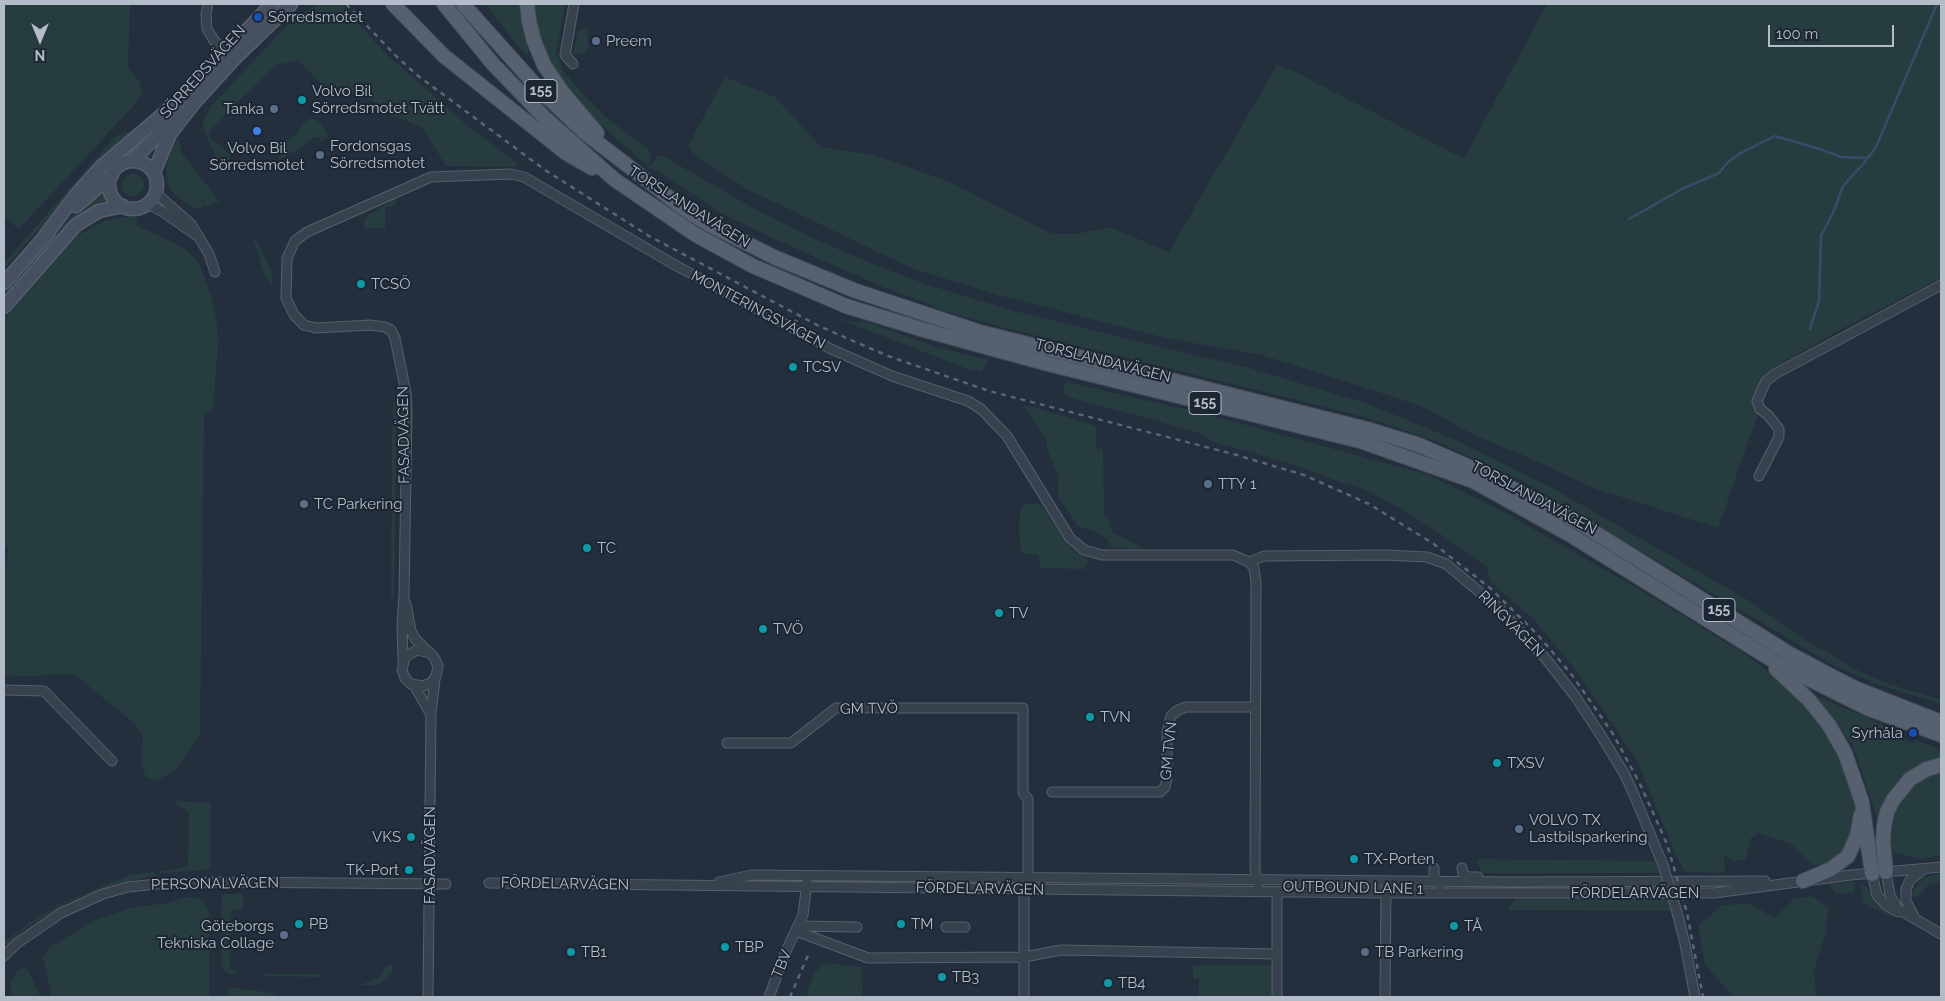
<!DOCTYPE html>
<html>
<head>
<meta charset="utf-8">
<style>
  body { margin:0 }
  #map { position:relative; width:1945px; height:1001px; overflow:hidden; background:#242f3e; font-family:Raleway,sans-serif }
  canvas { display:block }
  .frame { position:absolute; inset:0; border:5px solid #b4bcc9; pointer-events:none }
  .north { position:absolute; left:15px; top:15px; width:50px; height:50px; -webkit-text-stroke:4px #1d2633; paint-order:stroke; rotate:180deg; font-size:14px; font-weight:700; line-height:20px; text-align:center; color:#b4bcc9 }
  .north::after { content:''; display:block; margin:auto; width:18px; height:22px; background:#b4bcc9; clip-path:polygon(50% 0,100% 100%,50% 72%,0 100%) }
  .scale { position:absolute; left:1768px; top:25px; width:126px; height:22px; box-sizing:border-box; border:2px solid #b4bcc9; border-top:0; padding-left:6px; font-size:15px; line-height:18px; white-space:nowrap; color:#b4bcc9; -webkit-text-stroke:4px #1d2633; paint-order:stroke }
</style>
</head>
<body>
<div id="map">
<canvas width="1945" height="1001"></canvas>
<div class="frame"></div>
<div class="north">N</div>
<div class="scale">100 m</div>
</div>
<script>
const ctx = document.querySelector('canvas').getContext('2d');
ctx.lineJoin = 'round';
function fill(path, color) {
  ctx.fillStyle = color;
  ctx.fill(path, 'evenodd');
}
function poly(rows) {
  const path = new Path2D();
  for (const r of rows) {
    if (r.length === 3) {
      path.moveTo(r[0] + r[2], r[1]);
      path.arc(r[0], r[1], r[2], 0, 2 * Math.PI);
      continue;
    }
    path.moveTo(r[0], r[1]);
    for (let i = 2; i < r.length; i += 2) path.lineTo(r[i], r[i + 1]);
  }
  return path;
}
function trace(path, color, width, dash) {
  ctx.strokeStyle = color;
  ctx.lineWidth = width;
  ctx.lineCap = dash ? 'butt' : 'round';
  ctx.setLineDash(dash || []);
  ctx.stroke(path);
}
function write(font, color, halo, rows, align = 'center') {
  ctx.font = font + ' Raleway,sans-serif';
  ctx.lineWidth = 4;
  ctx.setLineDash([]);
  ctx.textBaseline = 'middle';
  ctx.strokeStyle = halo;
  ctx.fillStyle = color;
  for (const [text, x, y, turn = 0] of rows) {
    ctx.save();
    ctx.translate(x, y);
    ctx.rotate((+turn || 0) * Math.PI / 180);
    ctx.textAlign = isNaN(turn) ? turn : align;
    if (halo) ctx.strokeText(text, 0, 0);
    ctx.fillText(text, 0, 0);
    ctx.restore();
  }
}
fill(poly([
  [4,4,130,4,128,68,140,82,142,92,135,104,19,229,4,217],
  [318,4,341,4,385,53,469,127,517,163,515,167,446,166,422,127,396,117,391,116,381,105,350,92,326,89,298,60,275,65,211,129,209,136,230,155,229,162,223,166,217,159,210,145,204,131,203,119,212,105,273,40,294,19],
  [485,4,523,4,529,56,518,46],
  [534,4,565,4,556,53,565,75,568,76,579,90,609,120,648,149,652,155,648,164,650,166,658,156,663,156,753,208,809,236,863,260,928,285,1014,311,1253,369,1365,403,1451,438,1552,488,1748,600,1806,640,1859,671,1886,683,1941,700,1941,704,1876,684,1833,665,1519,479,1437,442,1378,421,1325,407,1005,328,934,308,932,305,883,287,777,240,721,213,661,173,648,167,596,120,554,72,537,33],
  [1547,4,1941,4,1941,278,1842,329,1774,368,1718,528,1596,489,1525,456,1476,436,1421,406,1344,381,1258,354,1170,339,998,295,911,268,747,189,697,157,688,146,725,77,775,97,821,147,874,155,950,182,1052,234,1077,234,1110,227,1169,252,1277,65,1291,70,1464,159],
  [581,29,586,29,588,31,588,48,585,53,573,55,577,33],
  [309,118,317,120,326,130,328,137,320,141,319,137,314,137,307,142,306,145,286,156,280,159,279,158,280,145,298,133,299,129],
  [128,131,132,133,32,237,4,269,4,263,115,137,119,134],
  [178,137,182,153,219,201,212,205,206,207,205,204,201,209,191,207,174,194,168,184,166,171,168,160],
  [133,185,11],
  [102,191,107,204,4,300,4,287,60,225],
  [397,198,395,206,385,207,385,228,363,229,364,221,368,215],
  [125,217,137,217,136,225,186,249,199,263,212,299,217,323,218,344,213,408,204,415,200,735,175,771,156,781,146,777,141,763,143,736,135,724,74,674,4,677,4,573,9,546,4,545,4,320,29,288,78,235,105,221],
  [253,238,257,241,272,272,272,287,264,274],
  [823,313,855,323,863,321,931,345,988,360,988,363,981,372,968,369],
  [1066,382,1202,413,1429,475,1509,515,1644,592,1745,654,1787,686,1821,725,1844,763,1858,803,1853,827,1844,852,1834,863,1813,865,1791,844,1758,833,1750,839,1746,859,1735,861,1727,857,1724,857,1725,873,1685,872,1676,855,1637,761,1602,708,1564,655,1533,619,1492,583,1486,566,1436,531,1394,505,1364,489,1345,484,1292,464,1213,442,1197,432,1065,396,1063,391],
  [394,397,397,398,394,598,391,597,392,438],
  [1023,404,1096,426,1096,448,1103,449,1104,517,1108,519,1112,532,1145,549,1112,548,1107,539,1094,531,1078,526,1058,496,1058,476,1046,446,1047,442],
  [1025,503,1041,505,1071,549,1088,560,1085,569,1041,568,1038,555,1021,553,1019,530,1020,510],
  [1814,695,1889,727,1890,731,1900,737,1913,743,1914,740,1935,747,1941,752,1941,759,1907,774,1888,795,1879,823,1853,746],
  [1941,769,1941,855,1921,859,1892,852,1888,829,1899,797,1913,783],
  [176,801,211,803,210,867,207,870,163,873,158,872,188,866,189,813,185,809,176,805],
  [1476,859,1655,861,1659,873,1482,873],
  [153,872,156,875,110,886,67,903,28,927,4,946,4,942,31,922,60,904,130,875],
  [1941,874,1941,882,1929,884,1918,897,1910,895,1923,877],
  [1854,881,1855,890,1854,892,1836,894,1828,884],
  [1861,884,1866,887,1878,903,1891,913,1892,918,1863,902],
  [222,894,241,894,243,896,243,909,231,909,230,969,237,970,231,975,224,971,221,965],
  [1812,896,1828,907,1826,932,1814,970,1816,997,1733,997,1705,964,1698,926,1722,905,1751,904,1774,918,1794,899],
  [187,897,197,898,203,902,209,911,209,997,49,997,50,988,43,957,50,947,96,920,131,908,167,903],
  [1516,898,1668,899,1671,911,1507,910],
  [826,963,861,967,863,997,806,997,814,972],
  [387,965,393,965,392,973,378,985,360,985,378,978],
  [1193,965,1271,965,1271,997,1199,997,1199,979,1193,978],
  [23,968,28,970,40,996,43,997,14,997,11,991,11,982,16,972],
  [265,974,320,974,322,975,320,977,266,976,264,975],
  [236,988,273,993,276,997,228,997,229,989]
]), '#263c3f');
trace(poly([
  [1629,219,1682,189,1719,173,1728,162,1741,153,1775,136,1820,149,1841,157,1867,158],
  [1810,329,1819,301,1821,236,1833,213,1843,186,1864,163,1876,147,1937,4]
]), '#394c67', 2.5);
const street = poly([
  [208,4,206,14,207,29,215,42,226,50],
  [573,64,565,55,574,4],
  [156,193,191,224,209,254,215,272],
  [148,204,163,212,196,235],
  [1759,476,1779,437,1779,429,1768,415,1760,409,1757,401,1766,381,1775,374,1941,285],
  [1249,562,1264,556,1387,555,1427,557,1446,564,1500,609,1546,659,1575,696,1602,737,1625,775,1634,795,1663,865],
  [406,604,411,631,416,640,434,657,438,666,436,676,431,683,423,686,411,684,405,678,402,670,405,657,417,650,430,653],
  [403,662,402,623,404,596,407,410,406,393,395,338,391,330,385,327,370,325,316,328,304,325,294,315,286,298,287,258,295,241,307,232,431,177,511,174,524,177,675,265,831,349,892,376,968,401,981,409,1007,436,1070,538,1084,550,1102,555,1233,555,1249,562,1254,568,1256,582,1255,869,1258,892],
  [414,685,430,713],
  [4,690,44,691,112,761],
  [727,743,791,743,836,708,1023,708,1023,793,1028,799,1028,878,1024,889,1024,997],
  [1052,792,1160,792,1165,787,1167,779,1167,732,1171,716,1178,710,1186,707,1255,707],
  [1434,868,1434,875,1440,885],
  [1462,868,1463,874,1469,877,1478,877],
  [1886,872,1890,895,1898,909,1941,934],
  [1872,874,1877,895,1886,905,1898,912],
  [719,882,751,875,1512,882,1765,881],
  [489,883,1386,893,1714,893,1851,875,1941,867],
  [1678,916,1685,944,1695,997],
  [1915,918,1906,901,1906,889,1910,880,1924,869],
  [798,926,857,927],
  [946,927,965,927],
  [796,931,868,958,1024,957,1061,950,1277,954],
  [4,956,16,944,61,913,103,894,128,887,157,884,218,882,446,884],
  [428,997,431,713,435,679],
  [769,997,786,951,803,915,807,882],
  [1277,997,1277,892],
  [1385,997,1386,889]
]);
const secondary = poly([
  [132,161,156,137,179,101,272,4],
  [133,185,24],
  [154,172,170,134,195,102,236,57,291,4],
  [76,206,112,175],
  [44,237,76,195,101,167,169,109],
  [4,283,49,232],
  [4,307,76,225,99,211,123,206]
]);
const primary = poly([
  [393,4,444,56,566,153,592,168],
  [444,4,493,64,546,119,615,180,696,235,753,266,846,306,924,330,1048,364,1360,441,1473,481,1572,536,1777,663,1869,709,1941,735],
  [463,4,539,89,584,132,684,209,710,225,776,258,856,291,980,332,1367,429,1419,445,1479,471,1581,524,1790,654,1835,678,1857,689,1941,722],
  [527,4,529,21,534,41,544,65,563,93,597,133],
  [1776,669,1809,700,1829,725,1845,753,1862,802,1872,874],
  [1886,872,1883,842,1884,826,1887,812,1893,800,1910,779,1927,769,1941,765],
  [1803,881,1831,869,1848,856,1857,836,1861,815]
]);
trace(street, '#565f6c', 11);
trace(secondary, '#565f6c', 15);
trace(primary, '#414a57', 16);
trace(street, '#38414e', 9);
trace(secondary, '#465061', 12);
trace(primary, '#56606e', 14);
trace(poly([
  [346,4,396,56,417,75,545,170,649,236,819,326,888,356,989,391,1233,454,1304,475,1369,504,1434,544,1490,588,1537,634,1572,675,1613,734,1641,786,1667,844,1687,913,1703,997],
  [790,997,809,953]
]), '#5a6575', 2.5, [5, 5]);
const streetBridge = poly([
  [1663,865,1678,916]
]);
trace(streetBridge, '#565f6c', 11, []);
trace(streetBridge, '#38414e', 9);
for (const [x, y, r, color] of [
  [258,17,5,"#1a4fb4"],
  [596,41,5,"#5c6f8a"],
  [302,100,5,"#0f9aa8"],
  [274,109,5,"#5c6f8a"],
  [257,131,5,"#3f7fe0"],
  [320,155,5,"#5c6f8a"],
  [361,284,5,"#0f9aa8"],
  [793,367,5,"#0f9aa8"],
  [1208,484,5,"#5c6f8a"],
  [304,504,5,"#5c6f8a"],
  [587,548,5,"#0f9aa8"],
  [999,613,5,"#0f9aa8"],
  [763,629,5,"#0f9aa8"],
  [1090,717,5,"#0f9aa8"],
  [1913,733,5,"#1a4fb4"],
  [1497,763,5,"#0f9aa8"],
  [1519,829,5,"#5c6f8a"],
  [411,837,5,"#0f9aa8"],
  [1354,859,5,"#0f9aa8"],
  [409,870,5,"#0f9aa8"],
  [299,924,5,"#0f9aa8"],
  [901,924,5,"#0f9aa8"],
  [1454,926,5,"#0f9aa8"],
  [284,935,5,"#5c6f8a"],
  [725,947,5,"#0f9aa8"],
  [571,952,5,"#0f9aa8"],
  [1365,952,5,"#5c6f8a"],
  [942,977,5,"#0f9aa8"],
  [1108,983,5,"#0f9aa8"]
]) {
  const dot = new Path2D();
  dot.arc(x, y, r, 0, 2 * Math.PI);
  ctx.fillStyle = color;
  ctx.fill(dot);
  trace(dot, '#1d2633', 2);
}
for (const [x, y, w] of [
  [541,91,32],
  [1205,403,32],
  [1719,610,32]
]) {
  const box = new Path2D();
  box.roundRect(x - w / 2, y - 11.5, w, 23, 4);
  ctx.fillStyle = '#1d2633';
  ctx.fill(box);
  trace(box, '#b4bcc9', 1);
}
write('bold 14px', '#b4bcc9', null, [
  ["155",541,91],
  ["155",1205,403],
  ["155",1719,610]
]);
write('15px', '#b4bcc9', '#1d2633', [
  ["Sörredsmotet",268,17],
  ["Preem",606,41],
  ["Volvo Bil",312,91],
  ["Sörredsmotet Tvätt",312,108],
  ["Tanka",264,109,"right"],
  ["Fordonsgas",330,146],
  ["Sörredsmotet",330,163],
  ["Volvo Bil",257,148,"center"],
  ["Sörredsmotet",257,165,"center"],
  ["TCSÖ",371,284],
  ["TCSV",803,367],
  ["TTY 1",1218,484],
  ["TC Parkering",314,504],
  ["TC",597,548],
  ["TV",1009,613],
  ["TVÖ",773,629],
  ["TVN",1100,717],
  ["Syrhåla",1903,733,"right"],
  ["TXSV",1507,763],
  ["VOLVO TX",1529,820],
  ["Lastbilsparkering",1529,837],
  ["VKS",401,837,"right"],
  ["TX-Porten",1364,859],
  ["TK-Port",399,870,"right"],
  ["PB",309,924],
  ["TM",911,924],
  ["Göteborgs",274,926,"right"],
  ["Tekniska Collage",274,943,"right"],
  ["TÅ",1464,926],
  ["TBP",735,947],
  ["TB1",581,952],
  ["TB Parkering",1375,952],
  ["TB3",952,977],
  ["TB4",1118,983]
], 'left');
write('15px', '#b4bcc9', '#1d2633', [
  ["SÖRREDSVÄGEN",203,72,-48],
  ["TORSLANDAVÄGEN",689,207,32],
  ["MONTERINGSVÄGEN",758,310,28],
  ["TORSLANDAVÄGEN",1103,361,14],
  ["FASADVÄGEN",404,435,-91],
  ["TORSLANDAVÄGEN",1534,498,28],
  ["RINGVÄGEN",1511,624,45],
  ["GM TVÖ",869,709,-1],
  ["GM TVN",1169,751,-84],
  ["FASADVÄGEN",430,855,-90],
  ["PERSONALVÄGEN",215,884,-1],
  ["FÖRDELARVÄGEN",565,884,1],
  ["OUTBOUND LANE 1",1353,888,1],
  ["FÖRDELARVÄGEN",980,889,1],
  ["FÖRDELARVÄGEN",1635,893],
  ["TBV",782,964,-68]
]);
</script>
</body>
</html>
